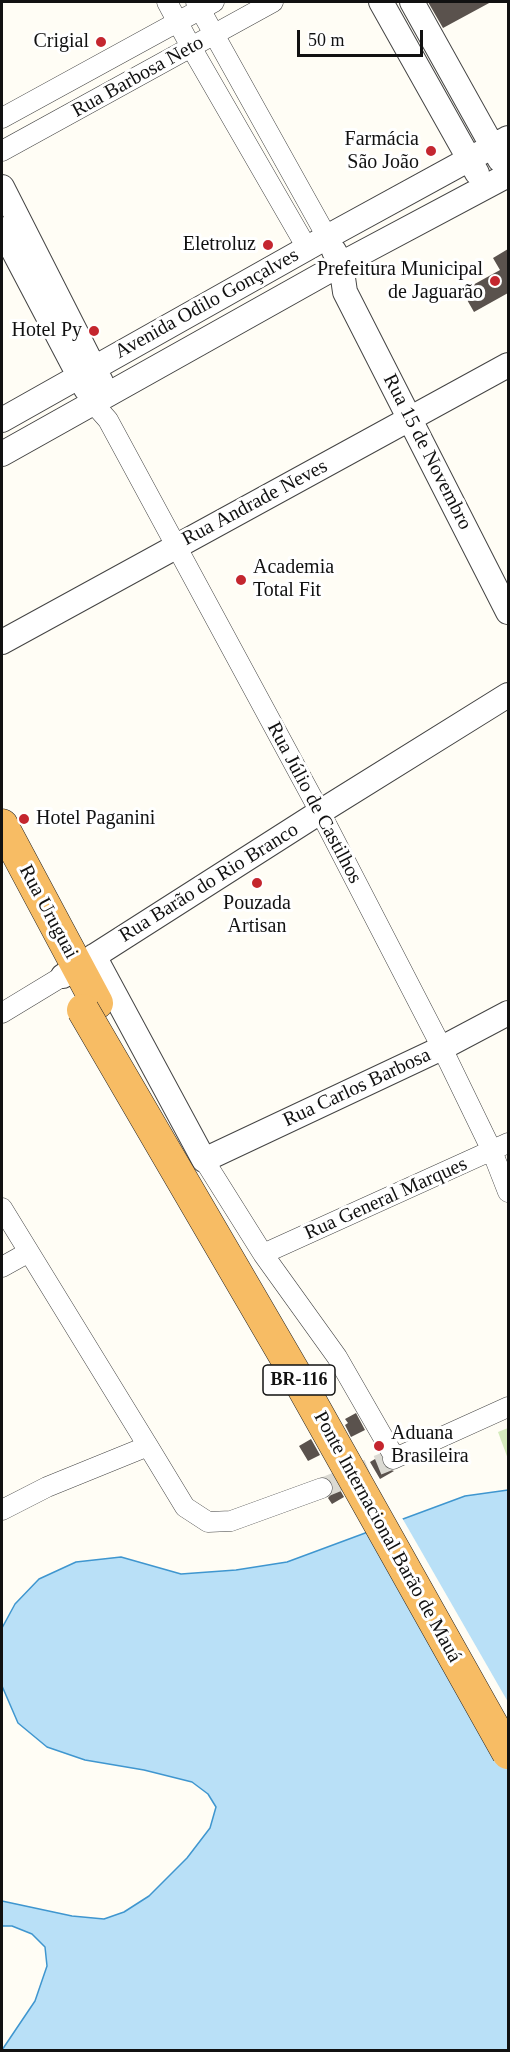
<!DOCTYPE html>
<html>
<head>
<meta charset="utf-8">
<style>
  body { margin:0 }
  #map { position:relative; width:510px; height:2052px; overflow:hidden; background:#fffdf5; font-family:Georgia,serif }
  canvas { display:block }
  .frame { position:absolute; inset:0; border:3px solid #111; pointer-events:none }
  .scale { position:absolute; left:297px; top:30px; width:126px; height:27px; box-sizing:border-box; border:3px solid #111; border-top:0; padding-left:8px; font-size:18px; line-height:21px; white-space:nowrap; color:#111; -webkit-text-stroke:4px #fff; paint-order:stroke }
</style>
</head>
<body>
<div id="map">
<canvas width="510" height="2052"></canvas>
<div class="frame"></div>
<div class="scale">50 m</div>
</div>
<script>
const ctx = document.querySelector('canvas').getContext('2d');
ctx.lineJoin = 'round';
function fill(path, color) {
  ctx.fillStyle = color;
  ctx.fill(path, 'evenodd');
}
function poly(rows) {
  const path = new Path2D();
  for (const r of rows) {
    path.moveTo(r[0], r[1]);
    for (let i = 2; i < r.length; i += 2) path.lineTo(r[i], r[i + 1]);
  }
  return path;
}
function trace(path, color, width, dash) {
  ctx.strokeStyle = color;
  ctx.lineWidth = width;
  ctx.lineCap = dash ? 'butt' : 'round';
  ctx.setLineDash(dash || []);
  ctx.stroke(path);
}
function write(font, color, halo, rows, align = 'center') {
  ctx.font = font + ' Georgia,serif';
  ctx.lineWidth = 6;
  ctx.setLineDash([]);
  ctx.textBaseline = 'middle';
  ctx.strokeStyle = halo;
  ctx.fillStyle = color;
  for (const [text, x, y, turn = 0] of rows) {
    ctx.save();
    ctx.translate(x, y);
    ctx.rotate((+turn || 0) * Math.PI / 180);
    ctx.textAlign = isNaN(turn) ? turn : align;
    if (halo) ctx.strokeText(text, 0, 0);
    ctx.fillText(text, 0, 0);
    ctx.restore();
  }
}
fill(poly([
  [508,1428,508,1459,498,1432]
]), '#d5ebbd');
const water = poly([
  [508,1490,508,2050,2,2050,35,2001,47,1966,45,1947,32,1934,12,1926,2,1926,2,1901,72,1916,104,1919,124,1912,149,1896,187,1858,210,1828,216,1807,208,1794,192,1782,144,1770,85,1760,47,1747,18,1723,2,1686,2,1628,15,1604,39,1579,76,1562,121,1557,181,1574,236,1570,287,1562,465,1496,508,1490]
]);
fill(water, '#b9e0f7');
trace(water, '#3f96cf', 1.5);
fill(poly([
  [401,1516,508,1702,508,1768,371,1529]
]), '#fffdf5');
fill(poly([
  [428,2,491,2,443,28],
  [508,249,508,293,474,312,462,291,500,270,493,258],
  [356,1413,365,1430,351,1437,345,1425,348,1423,345,1419],
  [311,1439,320,1455,308,1461,299,1446],
  [380,1456,386,1468,394,1471,380,1479,370,1462],
  [335,1481,344,1497,332,1504,328,1498,334,1491,332,1482]
]), '#5a524d');
trace(poly([
  [322,1488,393,1459]
]), '#dbdad3', 20, [20, 10]);
const minor = poly([
  [167,2,191,47,307,248],
  [196,2,327,237],
  [2,118,214,2],
  [2,151,273,2],
  [93,403,108,420,320,812,442,1048,492,1151,508,1192],
  [2,1013,63,976],
  [204,1160,263,1254,337,1357,395,1458],
  [2,1208,148,1446],
  [263,1254,508,1143],
  [2,1267,29,1252],
  [393,1459,508,1407],
  [2,1510,47,1487,148,1446,185,1507,208,1522,231,1521,322,1488]
]);
const tertiary = poly([
  [381,2,477,173],
  [412,2,500,160],
  [2,187,101,382],
  [2,229,86,389],
  [334,251,341,264,345,292,508,612],
  [2,420,327,237,508,138],
  [2,454,341,264,508,175],
  [2,642,508,365],
  [94,956,204,1160,442,1048,508,1013],
  [63,976,320,812,508,695]
]);
const trunk = poly([
  [2,825,97,1003]
]);
trace(minor, '#444', 21);
trace(tertiary, '#444', 26);
trace(trunk, '#222', 33);
trace(minor, '#fff', 20);
trace(tertiary, '#fff', 24);
trace(trunk, '#f7bc64', 32);
const trunkBridge = poly([
  [83,1010,297,1377,508,1753]
]);
trace(trunkBridge, '#222', 33, []);
trace(trunkBridge, '#f7bc64', 32);
for (const [x, y, r, color] of [
  [101,42,6,"#c4262e"],
  [431,151,6,"#c4262e"],
  [268,245,6,"#c4262e"],
  [495,281,6,"#c4262e"],
  [94,331,6,"#c4262e"],
  [241,580,6,"#c4262e"],
  [24,819,6,"#c4262e"],
  [257,883,6,"#c4262e"],
  [379,1446,6,"#c4262e"]
]) {
  const dot = new Path2D();
  dot.arc(x, y, r, 0, 2 * Math.PI);
  ctx.fillStyle = color;
  ctx.fill(dot);
  trace(dot, '#fff', 2);
}
for (const [x, y, w] of [
  [299,1380,72]
]) {
  const box = new Path2D();
  box.roundRect(x - w / 2, y - 15, w, 30, 4.5);
  ctx.fillStyle = '#fff';
  ctx.fill(box);
  trace(box, '#111', 1.5);
}
write('bold 18px', '#111', null, [
  ["BR-116",299,1380]
]);
write('20px', '#111', '#fff', [
  ["Crigial",89,42],
  ["Farmácia",419,140],
  ["São João",419,163],
  ["Eletroluz",256,245],
  ["Prefeitura Municipal",483,270],
  ["de Jaguarão",483,293],
  ["Hotel Py",82,331],
  ["Academia",253,568,"left"],
  ["Total Fit",253,591,"left"],
  ["Hotel Paganini",36,819,"left"],
  ["Pouzada",257,904,"center"],
  ["Artisan",257,927,"center"],
  ["Aduana",391,1434,"left"],
  ["Brasileira",391,1457,"left"]
], 'right');
write('20px', '#111', '#fff', [
  ["Rua Barbosa Neto",138,77,-29],
  ["Avenida Odilo Gonçalves",207,304,-29],
  ["Rua 15 de Novembro",427,452,63],
  ["Rua Andrade Neves",255,503,-28],
  ["Rua Júlio de Castilhos",314,803,62],
  ["Rua Barão do Rio Branco",209,883,-32],
  ["Rua Uruguai",48,912,62],
  ["Rua Carlos Barbosa",357,1088,-25],
  ["Rua General Marques",386,1199,-24],
  ["Ponte Internacional Barão de Mauá",387,1537,61]
]);
</script>
</body>
</html>
